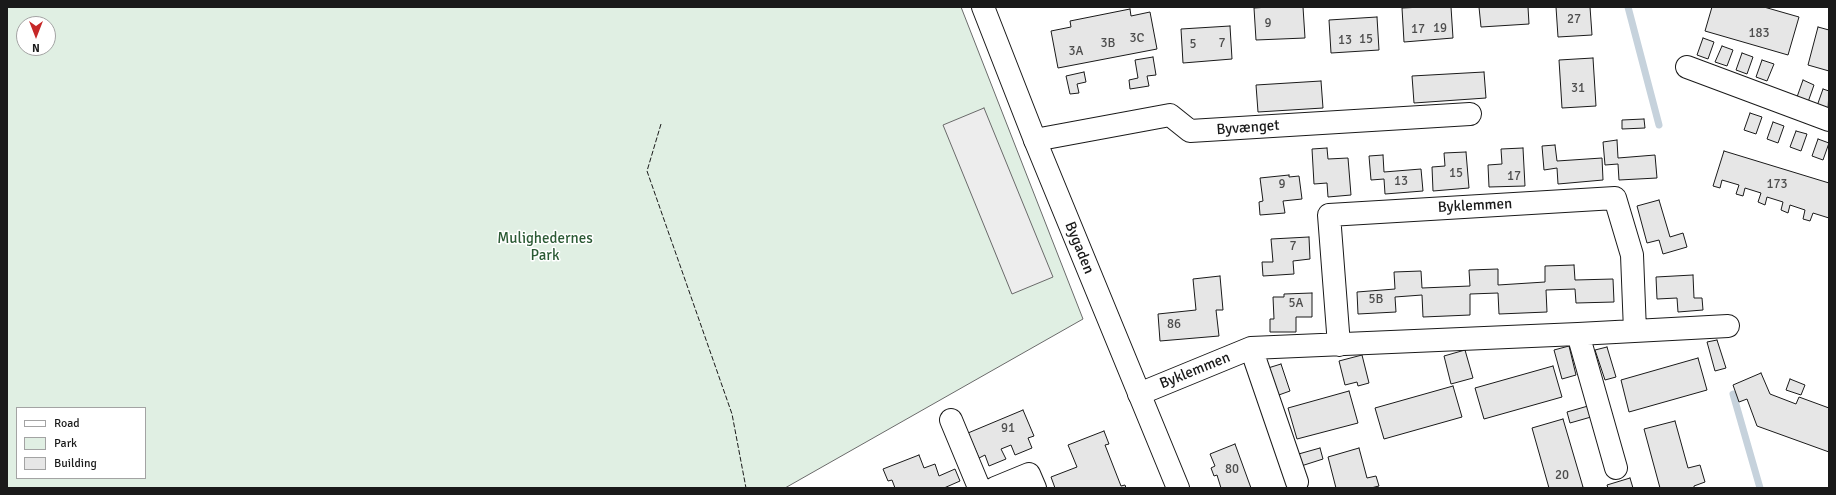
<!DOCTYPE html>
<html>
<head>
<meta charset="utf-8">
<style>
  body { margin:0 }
  #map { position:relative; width:1836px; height:495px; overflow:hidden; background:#fff; font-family:Signika,sans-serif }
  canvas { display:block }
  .frame { position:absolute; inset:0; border:8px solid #1a1a1a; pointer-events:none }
  .legend { position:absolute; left:16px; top:407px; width:130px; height:72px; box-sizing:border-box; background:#fff; border:1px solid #a3a3a3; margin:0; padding:5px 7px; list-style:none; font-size:12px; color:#1a1a1a }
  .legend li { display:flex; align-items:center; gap:8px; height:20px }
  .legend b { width:20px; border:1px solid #a3a3a3 }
  .north { position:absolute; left:16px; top:16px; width:40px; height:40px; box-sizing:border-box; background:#fff; border:1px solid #a3a3a3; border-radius:50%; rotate:180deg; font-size:11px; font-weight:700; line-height:16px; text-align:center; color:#1a1a1a }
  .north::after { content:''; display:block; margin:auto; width:14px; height:18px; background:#c62828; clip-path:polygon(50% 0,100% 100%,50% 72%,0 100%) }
</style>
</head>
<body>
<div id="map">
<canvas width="1836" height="495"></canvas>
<div class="frame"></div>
<ul class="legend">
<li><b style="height:5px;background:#fff"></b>Road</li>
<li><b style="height:11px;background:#e0efe3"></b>Park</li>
<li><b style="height:11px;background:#e6e6e6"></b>Building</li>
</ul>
<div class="north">N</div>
</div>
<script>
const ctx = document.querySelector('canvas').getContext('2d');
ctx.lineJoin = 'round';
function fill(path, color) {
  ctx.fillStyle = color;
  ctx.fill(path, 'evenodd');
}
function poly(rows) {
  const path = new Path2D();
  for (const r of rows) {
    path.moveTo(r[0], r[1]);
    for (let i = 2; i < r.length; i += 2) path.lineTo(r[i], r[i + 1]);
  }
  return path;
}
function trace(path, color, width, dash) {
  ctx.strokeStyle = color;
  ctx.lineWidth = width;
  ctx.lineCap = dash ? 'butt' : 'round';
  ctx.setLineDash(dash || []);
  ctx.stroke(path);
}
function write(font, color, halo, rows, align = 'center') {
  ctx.font = font + ' Signika,sans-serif';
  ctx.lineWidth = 3;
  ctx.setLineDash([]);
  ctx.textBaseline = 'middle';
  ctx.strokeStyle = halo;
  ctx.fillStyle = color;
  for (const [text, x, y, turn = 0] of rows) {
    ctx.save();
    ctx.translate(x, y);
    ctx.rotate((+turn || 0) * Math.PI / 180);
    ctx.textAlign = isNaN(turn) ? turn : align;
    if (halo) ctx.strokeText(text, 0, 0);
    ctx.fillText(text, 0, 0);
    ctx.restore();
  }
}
const green = poly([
  [7,7,961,7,1083,319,785,488,7,488,7,7],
  [24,24,48,24,48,48,24,48,24,24],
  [17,408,145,408,145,478,17,478,17,408]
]);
fill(green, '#e0efe3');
trace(green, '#6a6a6a', 1);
const parking = poly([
  [984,108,1053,277,1012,294,943,125,984,108]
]);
fill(parking, '#ededed');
trace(parking, '#6a6a6a', 1);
trace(poly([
  [1628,7,1659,125],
  [1733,394,1760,488]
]), '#c6d2dc', 7);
const building = poly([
  [1269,7,1303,7,1305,38,1256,40,1254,8,1269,7],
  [1423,7,1451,7,1453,38,1404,42,1402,8,1423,7],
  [1479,7,1528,7,1529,24,1481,27,1479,7],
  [1556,7,1590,7,1592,35,1558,37,1556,7],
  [1712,7,1764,7,1799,17,1788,55,1705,31,1712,7],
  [1130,9,1131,16,1150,12,1157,49,1058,68,1051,31,1071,27,1070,21,1130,9],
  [1377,17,1379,50,1331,53,1329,20,1377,17],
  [1230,26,1232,59,1183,63,1181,29,1230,26],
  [1818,27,1829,30,1829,71,1808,65,1818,27],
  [1703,38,1714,42,1708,59,1697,55,1703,38],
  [1722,46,1733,50,1727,66,1715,62,1722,46],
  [1742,53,1753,57,1747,74,1736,70,1742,53],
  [1153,57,1156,75,1147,76,1149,86,1130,89,1129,80,1138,78,1135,60,1153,57],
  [1593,58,1596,106,1562,108,1559,60,1593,58],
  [1762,60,1774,64,1767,81,1756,77,1762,60],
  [1084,72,1086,82,1077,84,1079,93,1070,94,1066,76,1084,72],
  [1484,72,1486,98,1414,103,1412,76,1484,72],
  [1803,80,1814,85,1808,102,1797,97,1803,80],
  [1321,81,1323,108,1258,112,1256,85,1321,81],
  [1823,89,1829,91,1828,110,1817,106,1823,89],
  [1750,113,1762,117,1756,134,1744,130,1750,113],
  [1644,119,1645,128,1622,129,1622,120,1644,119],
  [1773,122,1784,126,1778,143,1767,139,1773,122],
  [1796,131,1807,134,1801,151,1790,147,1796,131],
  [1818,139,1829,143,1823,160,1812,156,1818,139],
  [1617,140,1618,158,1655,155,1657,178,1619,180,1618,164,1605,165,1603,142,1617,140],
  [1555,145,1557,161,1602,158,1603,180,1558,184,1557,168,1544,170,1542,146,1555,145],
  [1327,148,1328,159,1348,158,1351,195,1328,197,1327,183,1314,184,1312,149,1327,148],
  [1523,148,1525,186,1489,187,1488,165,1502,164,1501,149,1523,148],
  [1724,151,1829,183,1829,218,1813,213,1810,221,1803,219,1805,210,1790,205,1788,213,1781,210,1783,202,1767,197,1765,205,1758,202,1761,193,1745,188,1743,196,1736,194,1739,185,1722,180,1720,188,1713,186,1724,151],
  [1466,152,1469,188,1433,191,1432,167,1445,166,1444,153,1466,152],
  [1383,155,1384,172,1421,169,1423,191,1385,194,1384,179,1371,180,1369,156,1383,155],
  [1289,175,1289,177,1299,176,1302,199,1283,201,1285,213,1260,215,1259,202,1263,201,1260,178,1289,175],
  [1659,200,1670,237,1683,233,1687,247,1663,254,1659,240,1647,243,1637,206,1659,200],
  [1309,237,1310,259,1293,261,1294,274,1263,276,1262,262,1273,262,1271,239,1309,237],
  [1574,265,1575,280,1613,279,1614,302,1576,303,1575,289,1546,290,1547,312,1499,314,1498,293,1470,294,1470,315,1423,317,1422,295,1395,297,1396,312,1358,314,1357,292,1395,289,1394,272,1421,271,1422,288,1470,286,1469,270,1498,269,1498,285,1545,282,1545,266,1574,265],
  [1693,275,1694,298,1702,298,1703,310,1678,312,1677,298,1657,299,1656,277,1693,275],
  [1220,276,1223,310,1216,310,1219,336,1160,341,1158,314,1196,310,1193,279,1220,276],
  [1312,293,1312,317,1296,317,1296,332,1270,332,1270,319,1274,319,1273,297,1284,297,1284,294,1312,293],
  [1717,340,1726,368,1715,371,1707,342,1717,340],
  [1569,346,1576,375,1562,379,1554,350,1569,346],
  [1607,347,1616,377,1605,380,1595,350,1607,347],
  [1465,350,1473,378,1451,384,1444,356,1465,350],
  [1362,355,1369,383,1358,386,1357,382,1345,385,1339,361,1362,355],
  [1698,358,1707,390,1629,412,1621,380,1698,358],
  [1281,364,1290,391,1276,396,1268,368,1281,364],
  [1553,366,1562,397,1484,419,1475,388,1553,366],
  [1761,373,1770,394,1796,404,1799,397,1829,408,1829,452,1757,426,1747,399,1739,402,1733,385,1761,373],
  [1790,379,1805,385,1801,395,1786,390,1790,379],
  [1453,386,1462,417,1384,439,1375,408,1453,386],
  [1349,391,1358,423,1297,439,1288,408,1349,391],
  [1588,406,1591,417,1570,423,1567,412,1588,406],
  [1023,410,1034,436,1028,438,1032,448,1015,455,1011,445,1001,449,1006,459,989,466,985,455,979,458,968,433,1023,410],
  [1563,419,1583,487,1580,488,1549,488,1532,428,1563,419],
  [1675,421,1688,468,1700,465,1705,482,1694,486,1694,488,1660,488,1644,429,1675,421],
  [1104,431,1109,444,1105,445,1121,486,1125,485,1126,488,1055,488,1051,477,1077,467,1068,445,1104,431],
  [1235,444,1251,488,1221,488,1217,475,1214,476,1211,468,1215,466,1210,454,1235,444],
  [1320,448,1323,459,1298,467,1295,455,1320,448],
  [1359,448,1367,478,1376,476,1379,486,1371,488,1336,488,1328,457,1359,448],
  [919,455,924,468,935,464,939,476,955,469,960,481,944,488,895,488,892,480,888,481,883,469,919,455],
  [1630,478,1633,488,1608,488,1607,485,1630,478]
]);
fill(building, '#e6e6e6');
trace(building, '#1a1a1a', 1);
const minor = poly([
  [1687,67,1829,120],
  [1035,140,1170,115,1190,131,1470,114],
  [1578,334,1616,468],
  [1339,345,1329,215,1615,198,1632,255,1635,331],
  [1251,348,1297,482],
  [1139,394,1251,348,1578,334,1728,326],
  [951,420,978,485,981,488],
  [995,488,1029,474,1035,488]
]);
const tertiary = poly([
  [983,7,1035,140,1178,488]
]);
trace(minor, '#1a1a1a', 24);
trace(tertiary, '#1a1a1a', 24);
trace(minor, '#fff', 22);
trace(tertiary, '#fff', 22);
trace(poly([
  [661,124,647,171,732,414,746,488]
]), '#1a1a1a', 1, [5, 2]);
write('13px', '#4d4d4d', null, [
  ["27",1574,20],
  ["9",1268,24],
  ["19",1440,29],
  ["17",1418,30],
  ["183",1759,34],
  ["3C",1137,39],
  ["15",1366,40],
  ["13",1345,41],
  ["3B",1108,44],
  ["7",1222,44],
  ["5",1193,45],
  ["3A",1076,52],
  ["31",1578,89],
  ["15",1456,174],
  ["17",1514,177],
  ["13",1401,182],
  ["9",1282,185],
  ["173",1777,185],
  ["7",1293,247],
  ["5B",1376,300],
  ["5A",1296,304],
  ["86",1174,325],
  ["91",1008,429],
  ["80",1232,470],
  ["20",1562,476]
]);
write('15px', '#1a1a1a', '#fff', [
  ["Byvænget",1248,128,-4],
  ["Byklemmen",1475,206,-3],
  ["Bygaden",1079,248,68],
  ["Byklemmen",1195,371,-22]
]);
write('15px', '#2b5a34', '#fff', [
  ["Mulighedernes",545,239],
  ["Park",545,256]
]);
</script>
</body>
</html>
